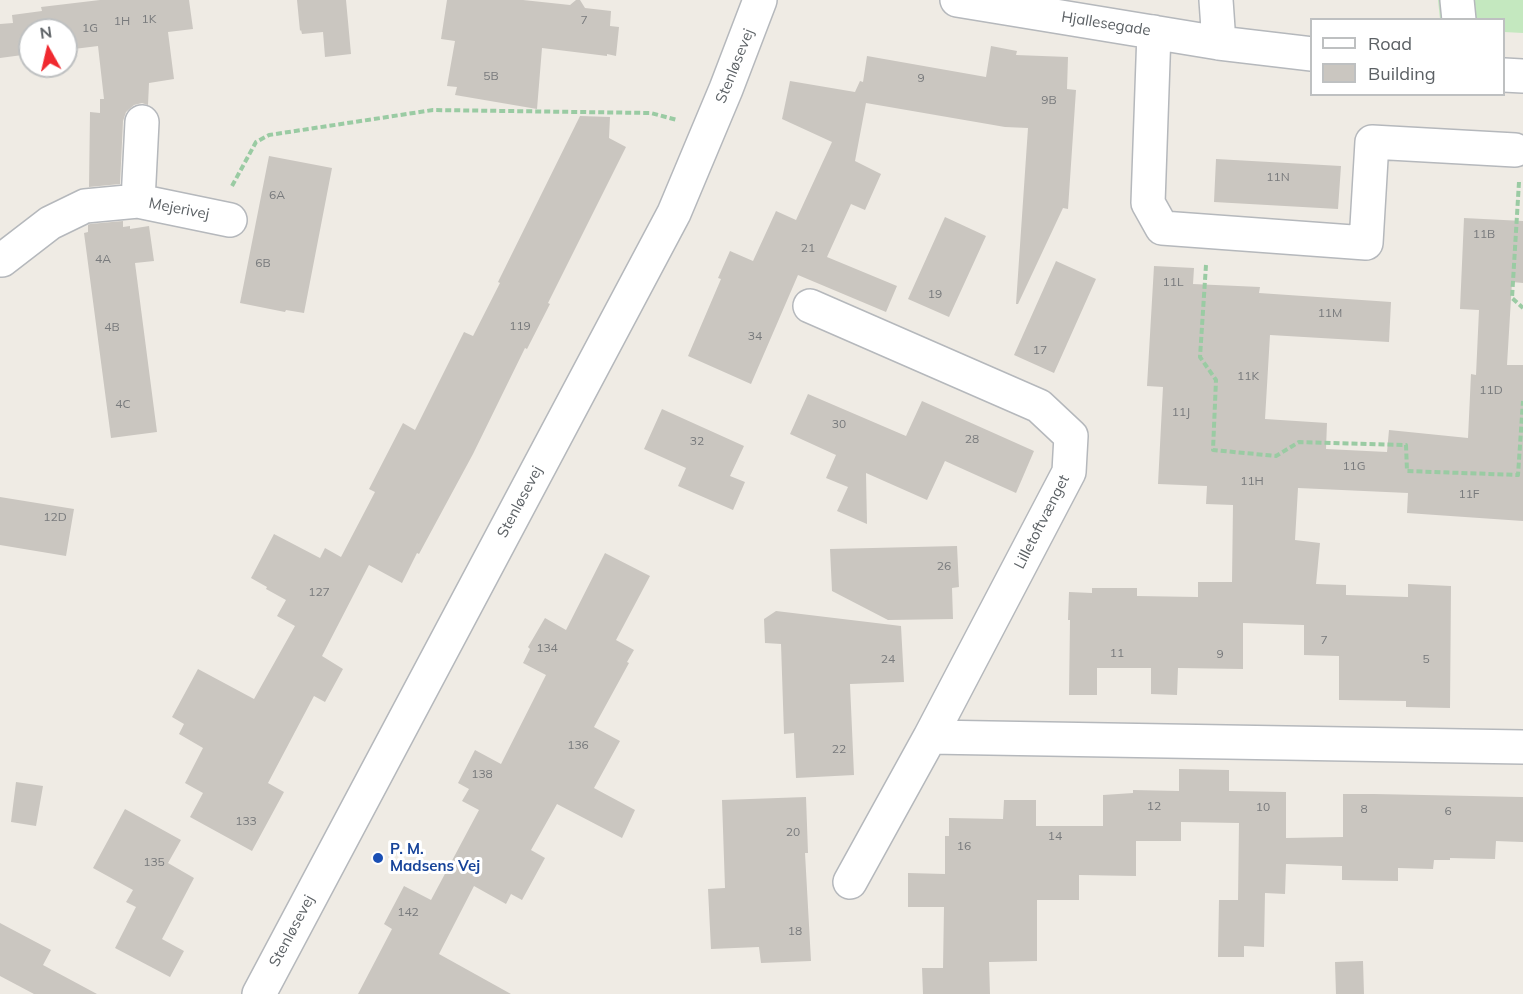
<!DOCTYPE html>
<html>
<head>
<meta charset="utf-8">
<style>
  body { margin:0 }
  #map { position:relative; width:1523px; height:994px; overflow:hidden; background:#efebe4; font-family:Mulish,sans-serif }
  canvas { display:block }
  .legend { position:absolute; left:1310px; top:18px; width:195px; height:78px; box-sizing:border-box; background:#fff; border:2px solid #bec0c1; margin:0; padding:8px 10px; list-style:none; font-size:18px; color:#5c6165 }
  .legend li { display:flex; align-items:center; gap:12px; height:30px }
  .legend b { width:30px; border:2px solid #bec0c1 }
  .north { position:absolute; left:18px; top:18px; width:60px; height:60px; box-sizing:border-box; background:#fff; border:2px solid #bec0c1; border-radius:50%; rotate:352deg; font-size:16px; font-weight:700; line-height:24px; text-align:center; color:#5c6165 }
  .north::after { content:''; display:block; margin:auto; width:21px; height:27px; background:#f0292f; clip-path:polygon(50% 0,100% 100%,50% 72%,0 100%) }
</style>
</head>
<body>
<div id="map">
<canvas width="1523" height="994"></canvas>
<ul class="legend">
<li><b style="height:8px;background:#fff"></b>Road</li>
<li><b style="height:16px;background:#cac6c0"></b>Building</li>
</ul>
<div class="north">N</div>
</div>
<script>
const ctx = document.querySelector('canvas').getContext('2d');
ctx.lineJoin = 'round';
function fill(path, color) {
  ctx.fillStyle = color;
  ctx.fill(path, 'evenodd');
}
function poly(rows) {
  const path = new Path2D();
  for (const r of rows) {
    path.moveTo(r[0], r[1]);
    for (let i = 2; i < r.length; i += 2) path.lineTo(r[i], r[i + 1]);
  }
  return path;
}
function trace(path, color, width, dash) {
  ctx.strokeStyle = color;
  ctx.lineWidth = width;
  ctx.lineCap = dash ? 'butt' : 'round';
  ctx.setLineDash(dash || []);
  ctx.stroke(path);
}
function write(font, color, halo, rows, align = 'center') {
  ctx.font = font + ' Mulish,sans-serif';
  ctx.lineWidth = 6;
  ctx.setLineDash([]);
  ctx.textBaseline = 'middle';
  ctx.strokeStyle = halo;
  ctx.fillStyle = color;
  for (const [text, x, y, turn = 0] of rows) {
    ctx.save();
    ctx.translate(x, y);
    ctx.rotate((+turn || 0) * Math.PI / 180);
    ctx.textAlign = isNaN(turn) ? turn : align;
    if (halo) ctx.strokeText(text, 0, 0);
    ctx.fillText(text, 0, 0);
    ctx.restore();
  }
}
fill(poly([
  [1438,0,1523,0,1523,33,1504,32,1504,20,1440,19]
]), '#c4e8bf');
fill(poly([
  [100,0,189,0,193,29,168,32,174,79,149,83,148,105,142,103,134,105,126,112,123,121,120,184,89,187,90,112,100,113,100,99,104,99,98,46,66,50,66,30,30,30,30,54,0,58,0,24,13,23,12,15,42,11,41,7],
  [297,0,346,0,351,54,325,57,323,32,302,34,301,30,300,31],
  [447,0,523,0,570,5,576,0,580,0,585,8,611,11,610,26,619,27,616,56,607,54,607,56,542,48,537,109,455,95,457,87,447,86,455,41,441,39],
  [991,46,1017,51,1016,55,1068,57,1067,89,1076,90,1068,209,1063,208,1018,304,1016,304,1028,128,1005,127,866,103,855,161,881,174,865,210,851,204,827,257,897,286,886,312,798,275,751,384,688,356,721,279,718,278,730,251,753,261,776,211,796,220,832,142,782,119,790,81,855,92,860,81,863,82,867,56,986,77],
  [580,116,610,117,609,138,626,147,548,303,550,304,527,349,525,348,473,454,419,554,417,553,402,583,369,565,322,656,343,669,325,702,314,696,268,783,284,792,252,851,190,817,203,793,185,783,203,748,179,734,184,724,172,717,198,669,254,699,295,626,277,616,286,600,266,589,267,587,251,578,274,534,320,558,325,548,341,557,375,492,369,489,403,423,415,430,464,332,473,336,500,283,498,282],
  [269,156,332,168,304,313,286,310,285,312,240,303],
  [1216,159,1341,166,1338,209,1214,202],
  [945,217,986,236,949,317,908,299],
  [1464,218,1523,221,1523,283,1512,282,1507,365,1523,365,1523,521,1407,513,1408,493,1298,488,1295,540,1320,543,1316,584,1346,585,1346,595,1408,597,1408,584,1451,586,1450,708,1406,707,1406,701,1339,700,1339,656,1304,655,1304,625,1243,623,1243,669,1178,668,1177,695,1151,694,1151,668,1097,668,1097,695,1069,695,1070,620,1068,620,1069,592,1092,593,1092,588,1137,588,1137,596,1198,597,1198,582,1232,582,1233,505,1206,504,1207,486,1158,484,1163,387,1147,386,1154,266,1194,268,1193,284,1260,287,1259,293,1391,302,1389,342,1270,335,1265,419,1327,423,1326,449,1387,452,1389,430,1468,438,1471,374,1476,375,1479,310,1460,309],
  [123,221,123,227,130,226,130,229,149,226,154,261,135,263,157,432,111,438,84,233,88,232,88,225,90,224],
  [1056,261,1096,279,1054,373,1014,355],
  [808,394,906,436,922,401,1034,451,1016,493,945,461,927,500,866,473,867,524,837,511,848,487,826,478,836,455,790,434],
  [662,409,744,446,730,476,745,482,733,510,678,486,686,468,644,449],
  [0,497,74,509,66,556,0,545],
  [957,546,959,587,952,588,953,619,888,620,832,591,830,549],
  [605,553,650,576,616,640,634,650,627,662,629,663,594,727,620,741,594,788,635,810,622,838,557,804,531,850,545,858,522,900,511,894,506,904,474,886,439,954,511,994,358,994,392,929,384,924,404,886,431,900,479,810,462,801,469,789,458,783,475,750,501,764,546,675,523,663,530,649,528,647,545,618,566,630],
  [776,611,901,626,904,682,850,684,854,775,796,778,794,733,784,734,781,644,765,643,764,619],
  [1179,769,1229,770,1229,791,1286,792,1286,838,1343,837,1343,794,1374,794,1523,797,1523,842,1496,841,1495,859,1450,858,1450,860,1434,860,1433,869,1398,868,1398,881,1342,880,1342,866,1286,864,1285,894,1265,893,1264,947,1244,946,1244,957,1218,957,1219,900,1238,900,1239,823,1181,822,1181,841,1136,841,1136,876,1079,875,1079,900,1037,900,1037,961,989,962,990,994,923,994,922,968,943,968,944,907,908,907,908,873,945,874,945,836,949,836,949,818,1003,819,1004,800,1036,800,1036,826,1103,826,1103,795,1133,793,1133,790,1179,791],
  [16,782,43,786,36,826,11,822],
  [806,797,808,853,805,853,811,961,761,963,759,947,711,949,708,889,725,888,722,800],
  [125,809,181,840,168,863,194,878,162,939,184,951,170,977,115,948,136,907,126,902,133,890,93,868],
  [0,923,51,950,43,965,97,994,34,994,0,976],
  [1363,961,1364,994,1336,994,1335,962]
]), '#cac6c0');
const minor = poly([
  [957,0,1219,43,1312,54],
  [1216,0,1219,43],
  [1457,0,1459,20],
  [1154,32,1148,203,1162,228,1366,243,1372,142,1515,150],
  [1504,75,1523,76],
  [138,201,142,122],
  [0,260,2,260,50,223,85,206,138,201,230,220],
  [810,306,1039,406,1071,436,1069,472,930,737,1523,747],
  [850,882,930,737],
  [259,994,674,213,726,89,760,0]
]);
trace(minor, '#b5b8bc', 36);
trace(poly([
  [1519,182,1512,298,1523,308],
  [232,186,256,142,269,135,433,110,651,113,677,120],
  [1206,265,1200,357,1216,380,1213,450,1276,456,1299,442,1406,445,1407,471,1518,475,1523,401]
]), '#9acba3', 4, [6, 3]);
trace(minor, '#fff', 33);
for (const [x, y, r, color] of [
  [378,858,6,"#1a4fb4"]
]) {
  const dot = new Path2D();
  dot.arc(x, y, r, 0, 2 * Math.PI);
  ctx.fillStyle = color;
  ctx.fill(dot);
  trace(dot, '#fff', 2);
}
write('12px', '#787a7c', null, [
  ["1K",149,19],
  ["7",584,20],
  ["1H",122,21],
  ["1G",90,28],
  ["5B",491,76],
  ["9",921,78],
  ["9B",1049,100],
  ["11N",1278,177],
  ["6A",277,195],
  ["11B",1484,234],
  ["21",808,248],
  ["4A",103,259],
  ["6B",263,263],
  ["11L",1173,282],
  ["19",935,294],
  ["11M",1330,313],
  ["119",520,326],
  ["4B",112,327],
  ["34",755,336],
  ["17",1040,350],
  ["11K",1248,376],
  ["11D",1491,390],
  ["4C",123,404],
  ["11J",1181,412],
  ["30",839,424],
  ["28",972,439],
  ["32",697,441],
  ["11G",1354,466],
  ["11H",1252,481],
  ["11F",1469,494],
  ["12D",55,517],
  ["26",944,566],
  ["127",319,592],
  ["7",1324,640],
  ["134",547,648],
  ["11",1117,653],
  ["9",1220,654],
  ["24",888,659],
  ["5",1426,659],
  ["136",578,745],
  ["22",839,749],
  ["138",482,774],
  ["12",1154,806],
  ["10",1263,807],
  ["8",1364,809],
  ["6",1448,811],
  ["133",246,821],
  ["20",793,832],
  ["14",1055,836],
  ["16",964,846],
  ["135",154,862],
  ["142",408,912],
  ["18",795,931]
]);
write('15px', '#5c6165', '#fff', [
  ["Hjallesegade",1106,24,9],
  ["Stenløsevej",735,66,-68],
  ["Mejerivej",179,209,11],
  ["Stenløsevej",520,502,-62],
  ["Lilletoftvænget",1042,522,-63],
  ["Stenløsevej",292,931,-62]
]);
write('bold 15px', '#164399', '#fff', [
  ["P. M.",390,849],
  ["Madsens Vej",390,866]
], 'left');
</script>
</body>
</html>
